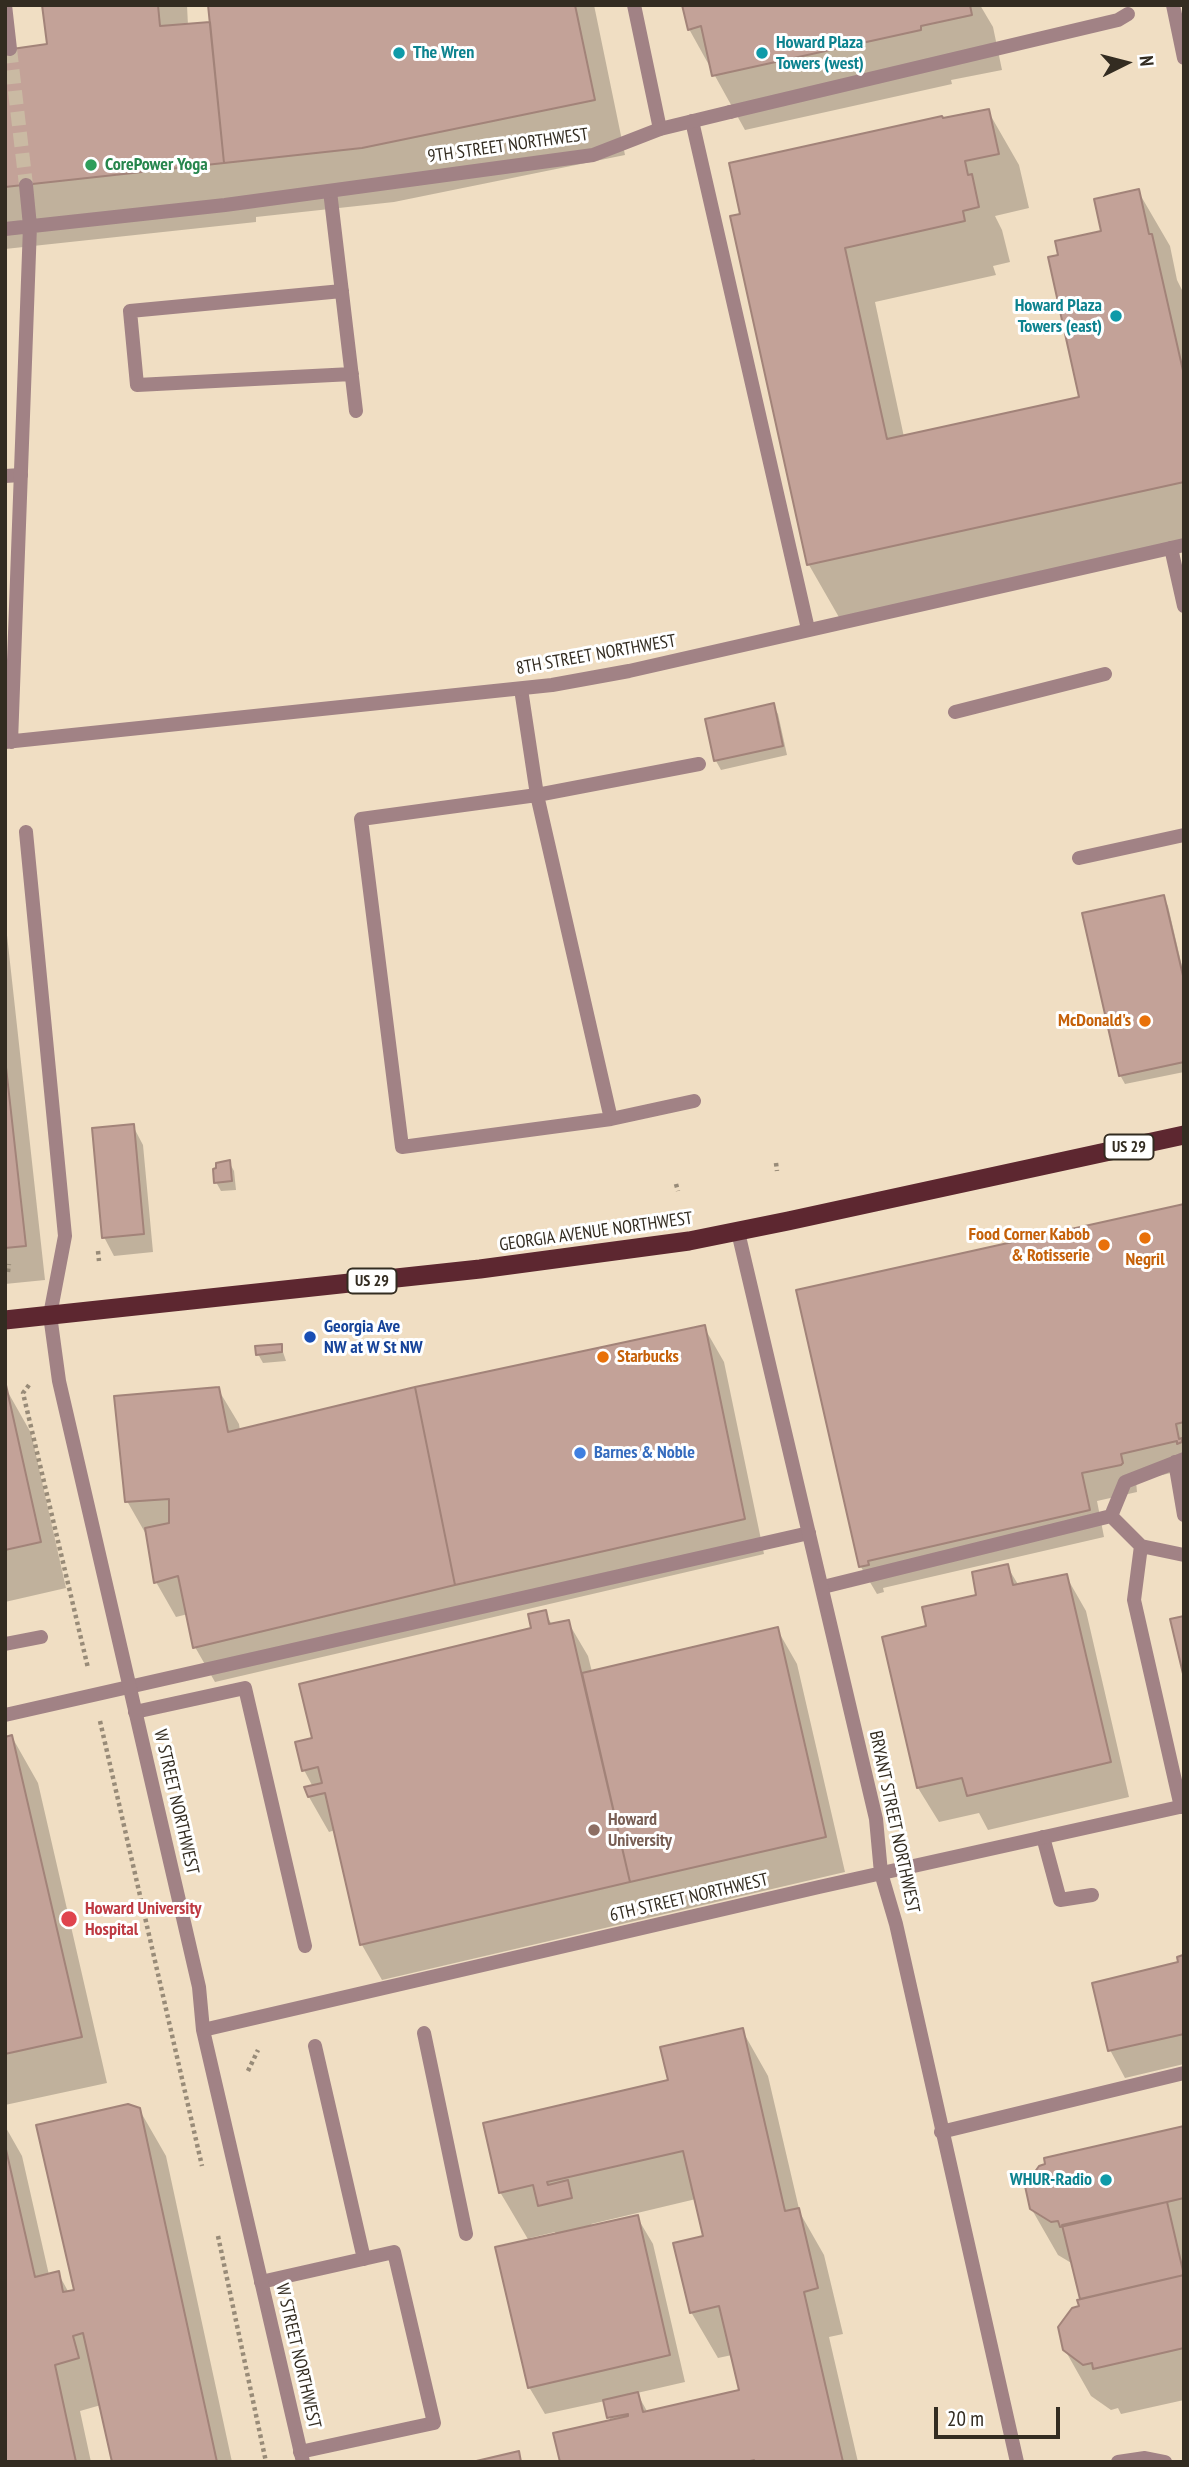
<!DOCTYPE html>
<html>
<head>
<meta charset="utf-8">
<style>
  body { margin:0 }
  #map { position:relative; width:1189px; height:2467px; overflow:hidden; background:#f0dec3; font-family:"PT Sans Narrow",sans-serif }
  canvas { display:block }
  .frame { position:absolute; inset:0; border:7px solid #332c21; pointer-events:none }
  .north { position:absolute; left:1091px; top:28px; width:70px; height:70px; -webkit-text-stroke:5px #fff; paint-order:stroke; rotate:84deg; font-size:19px; font-weight:700; line-height:28px; text-align:center; color:#332c21 }
  .north::after { content:''; display:block; margin:auto; width:24px; height:32px; background:#332c21; clip-path:polygon(50% 0,100% 100%,50% 72%,0 100%) }
  .scale { position:absolute; left:934px; top:2407px; width:126px; height:32px; box-sizing:border-box; border:4px solid #332c21; border-top:0; padding-left:9px; font-size:21px; line-height:24px; white-space:nowrap; color:#332c21; -webkit-text-stroke:5px #fff; paint-order:stroke }
</style>
</head>
<body>
<div id="map">
<canvas width="1189" height="2467"></canvas>
<div class="frame"></div>
<div class="north">N</div>
<div class="scale">20 m</div>
</div>
<script>
const ctx = document.querySelector('canvas').getContext('2d');
ctx.lineJoin = 'round';
function fill(path, color) {
  ctx.fillStyle = color;
  ctx.fill(path, 'evenodd');
}
function poly(rows) {
  const path = new Path2D();
  for (const r of rows) {
    path.moveTo(r[0], r[1]);
    for (let i = 2; i < r.length; i += 2) path.lineTo(r[i], r[i + 1]);
  }
  return path;
}
function trace(path, color, width, dash) {
  ctx.strokeStyle = color;
  ctx.lineWidth = width;
  ctx.lineCap = dash ? 'butt' : 'round';
  ctx.setLineDash(dash || []);
  ctx.stroke(path);
}
function write(font, color, halo, rows, align = 'center') {
  ctx.font = font + ' "PT Sans Narrow",sans-serif';
  ctx.lineWidth = 6;
  ctx.setLineDash([]);
  ctx.textBaseline = 'middle';
  ctx.strokeStyle = halo;
  ctx.fillStyle = color;
  for (const [text, x, y, turn = 0] of rows) {
    ctx.save();
    ctx.translate(x, y);
    ctx.rotate((+turn || 0) * Math.PI / 180);
    ctx.textAlign = isNaN(turn) ? turn : align;
    if (halo) ctx.strokeText(text, 0, 0);
    ctx.fillText(text, 0, 0);
    ctx.restore();
  }
}
fill(poly([
  [44,5,187,5,188,26,212,24,210,5,594,5,625,155,394,202,256,217,256,222,5,249,5,51,49,46],
  [684,5,980,5,993,27,1002,70,951,80,952,84,745,130,689,29],
  [988,111,1019,165,1029,208,995,216,1002,230,1010,262,993,266,996,275,875,302,904,437,1081,398,1060,256,1103,232,1138,191,1170,246,1177,280,1184,294,1184,543,840,619,809,565,732,217,742,215,943,120],
  [773,705,778,714,787,755,721,770,716,761],
  [1163,897,1168,906,1184,975,1184,1072,1125,1084,1120,1075],
  [5,917,45,1280,5,1284],
  [133,1126,143,1145,153,1252,114,1256,104,1237],
  [229,1162,234,1171,236,1190,221,1191,216,1182],
  [1184,1206,1184,1470,1136,1481,1137,1492,1097,1501,1104,1537,883,1588,884,1592,877,1594,861,1567],
  [704,1327,724,1362,764,1554,215,1682,195,1647,188,1614,176,1617,156,1582,147,1536,127,1501,218,1389,239,1424,240,1431],
  [281,1346,286,1361,263,1363,258,1354],
  [5,1387,31,1433,66,1588,5,1602],
  [1007,1566,1019,1586,1066,1576,1086,1611,1129,1797,988,1830,979,1813,939,1822,918,1788,928,1628,979,1596],
  [545,1612,552,1625,568,1622,588,1656,592,1672,777,1629,797,1664,845,1872,382,1980,362,1945,335,1830,329,1832,309,1797,313,1787,304,1770,314,1740,533,1629],
  [12,1737,38,1783,107,2083,5,2105,5,1739],
  [1184,1957,1184,2064,1125,2078,1110,2050,1180,1963,1179,1958],
  [742,2030,768,2076,800,2213,824,2255,843,2334,829,2337,858,2462,562,2462,611,2422,605,2401,545,2414,529,2387,529,2241,500,2192,670,2082],
  [696,2199,705,2238,691,2312,718,2358,732,2355,741,2391,648,2413,637,2393,685,2382,653,2244,637,2217,594,2227,591,2224],
  [555,2232,556,2235,531,2241,530,2238],
  [139,2109,166,2156,232,2462,113,2462,101,2405,80,2411,91,2462,6,2462,5,2126,22,2156,49,2275,58,2273,69,2293,76,2291],
  [1184,2128,1184,2400,1121,2414,1118,2408,1111,2410,1091,2396,1065,2350,1083,2300,1073,2264,1058,2255,1031,2208]
]), '#0003');
const building = poly([
  [42,5,158,5,160,26,210,22,224,163,5,187,5,50,47,44,42,5],
  [208,5,575,5,595,100,362,148,224,163,208,5],
  [682,5,970,5,972,15,921,26,921,30,712,76,701,26,688,30,682,5],
  [989,109,999,154,965,161,968,175,972,174,979,207,963,211,965,221,845,248,887,439,1079,397,1048,257,1058,255,1055,241,1101,231,1094,199,1139,189,1149,234,1152,234,1184,375,1184,482,807,565,730,216,740,214,729,163,942,116,943,118,989,109],
  [774,703,783,746,714,761,705,719,774,703],
  [1164,895,1184,980,1184,1062,1119,1076,1082,913,1164,895],
  [5,1058,26,1246,5,1248,5,1058],
  [134,1124,144,1234,102,1238,92,1128,134,1124],
  [230,1160,232,1181,214,1183,213,1169,216,1168,216,1163,230,1160],
  [1184,1204,1184,1422,1176,1424,1179,1439,1182,1438,1182,1442,1177,1444,1177,1441,1121,1454,1123,1463,1121,1465,1082,1473,1090,1510,868,1561,869,1565,859,1567,796,1290,1184,1204],
  [705,1325,745,1519,455,1585,415,1387,705,1325],
  [282,1344,282,1352,256,1355,255,1346,282,1344],
  [6,1385,41,1542,5,1550,5,1385,6,1385],
  [219,1387,228,1432,415,1387,455,1585,193,1648,178,1576,154,1583,145,1528,169,1523,169,1499,125,1502,114,1396,219,1387],
  [1008,1564,1013,1585,1067,1574,1111,1762,967,1796,962,1778,917,1788,882,1637,926,1626,922,1607,976,1595,972,1572,1008,1564],
  [546,1610,549,1624,569,1620,630,1882,360,1945,325,1793,308,1797,304,1787,322,1783,318,1767,302,1771,295,1742,312,1738,299,1684,531,1628,528,1614,546,1610],
  [1184,1616,1184,1678,1170,1619,1184,1616],
  [778,1627,826,1837,630,1882,582,1673,778,1627],
  [12,1735,82,2037,5,2054,5,1737,12,1735],
  [1183,1955,1184,2034,1108,2051,1092,1983,1178,1962,1177,1957,1183,1955],
  [743,2028,785,2211,799,2208,818,2288,804,2292,843,2462,755,2462,754,2460,746,2462,560,2462,553,2433,628,2416,628,2414,607,2418,603,2400,638,2392,643,2412,739,2390,719,2306,690,2313,673,2243,703,2236,683,2151,547,2182,548,2185,568,2180,572,2198,538,2206,533,2185,499,2193,483,2123,668,2080,660,2047,743,2028],
  [128,2104,140,2108,217,2462,112,2462,83,2333,73,2336,79,2358,55,2365,76,2462,5,2462,5,2145,35,2277,59,2271,63,2292,74,2290,36,2125,128,2104],
  [1184,2126,1184,2198,1060,2227,1058,2221,1051,2222,1030,2209,1025,2186,1039,2166,1045,2164,1044,2158,1184,2126],
  [1167,2202,1184,2275,1080,2299,1062,2225,1167,2202],
  [638,2215,670,2355,528,2388,495,2247,638,2215],
  [1184,2275,1184,2348,1093,2369,1092,2363,1083,2365,1063,2350,1058,2327,1072,2308,1079,2306,1077,2300,1184,2275],
  [519,2451,521,2462,472,2462,519,2451]
]);
fill(building, '#c3a298');
trace(building, '#a28379', 2);
trace(poly([
  [10,49,26,185]
]), '#cabaa3', 14, [14, 7]);
trace(poly([
  [776,1163,777,1171],
  [676,1184,678,1191],
  [98,1251,99,1261],
  [8,1272,9,1264],
  [29,1385,23,1393,88,1668],
  [100,1721,202,2166],
  [248,2071,258,2050],
  [218,2236,266,2462]
]), '#988b78', 4.5, [3.5, 3.5]);
trace(poly([
  [634,5,660,129],
  [692,121,808,629],
  [330,191,356,411],
  [342,291,130,311,137,385,352,374],
  [5,476,21,475],
  [1171,548,1184,606],
  [521,689,537,795,699,764],
  [955,712,1105,674],
  [537,795,611,1119,402,1147,361,819,537,795],
  [26,832,65,1236,50,1315],
  [1079,858,1184,835],
  [611,1119,694,1101],
  [1175,1462,1184,1515],
  [1111,1516,1125,1482,1184,1459],
  [1111,1516,1141,1546,1184,1555],
  [1141,1546,1134,1600,1181,1807],
  [823,1587,1111,1516],
  [5,1644,41,1637],
  [135,1712,245,1688,305,1946],
  [5,1715,809,1533],
  [1043,1837,1060,1900,1092,1895],
  [424,2033,466,2234],
  [315,2046,364,2259],
  [941,2132,1184,2073],
  [261,2282,394,2252,434,2423,300,2452],
  [1118,2462,1145,2458,1165,2462]
]), '#a18285', 14);
trace(poly([
  [730,112,1118,20,1128,14]
]), '#a18285', 14);
trace(poly([
  [5,5,10,49],
  [1173,5,1184,58],
  [5,229,225,205,593,155,660,129,730,112],
  [5,742,552,685,629,671,1184,545],
  [11,742,30,226,26,185],
  [738,1232,876,1819,881,1873,896,1924,1017,2462],
  [50,1315,59,1381,199,1987,203,2030,303,2462],
  [203,2030,819,1887,1184,1806]
]), '#a18285', 14);
trace(poly([
  [5,1320,480,1269,689,1241,788,1221,1184,1135]
]), '#5d2730', 19);
for (const [x, y, r, color] of [
  [399,53,7,"#0f9aa8"],
  [762,53,7,"#0f9aa8"],
  [91,165,7,"#2e9e5b"],
  [1116,316,7,"#0f9aa8"],
  [1145,1021,7,"#e8710a"],
  [1145,1238,7,"#e8710a"],
  [1104,1245,7,"#e8710a"],
  [310,1337,7,"#1a4fb4"],
  [603,1357,7,"#e8710a"],
  [580,1453,7,"#3f7fe0"],
  [594,1830,7,"#8d6e63"],
  [69,1919,9,"#e0444e"],
  [1106,2180,7,"#0f9aa8"]
]) {
  const dot = new Path2D();
  dot.arc(x, y, r, 0, 2 * Math.PI);
  ctx.fillStyle = color;
  ctx.fill(dot);
  trace(dot, '#fff', 2.5);
}
for (const [x, y, w] of [
  [1129,1147,49],
  [372,1281,49]
]) {
  const box = new Path2D();
  box.roundRect(x - w / 2, y - 12.5, w, 25, 5);
  ctx.fillStyle = '#fff';
  ctx.fill(box);
  trace(box, '#332c21', 2);
}
write('bold 16px', '#332c21', null, [
  ["US 29",1129,1147],
  ["US 29",372,1281]
]);
write('bold 18px', '#0d838f', '#fff', [
  ["Howard Plaza",776,43],
  ["Towers (west)",776,64],
  ["The Wren",413,53],
  ["Howard Plaza",1102,306,"right"],
  ["Towers (east)",1102,327,"right"],
  ["WHUR-Radio",1092,2180,"right"]
], 'left');
write('18px', '#332c21', '#fff', [
  ["9TH STREET NORTHWEST",508,146,-8],
  ["8TH STREET NORTHWEST",596,655,-10],
  ["GEORGIA AVENUE NORTHWEST",596,1232,-8],
  ["W STREET NORTHWEST",176,1802,77],
  ["BRYANT STREET NORTHWEST",894,1822,78],
  ["6TH STREET NORTHWEST",689,1898,-13],
  ["W STREET NORTHWEST",298,2356,77]
]);
write('bold 18px', '#27864d', '#fff', [
  ["CorePower Yoga",105,165]
], 'left');
write('bold 18px', '#c56008', '#fff', [
  ["McDonald's",1131,1021],
  ["Food Corner Kabob",1090,1235],
  ["& Rotisserie",1090,1256],
  ["Negril",1145,1260,"center"],
  ["Starbucks",617,1357,"left"]
], 'right');
write('bold 18px', '#164399', '#fff', [
  ["Georgia Ave",324,1327],
  ["NW at W St NW",324,1348]
], 'left');
write('bold 18px', '#366cbe', '#fff', [
  ["Barnes & Noble",594,1453]
], 'left');
write('bold 18px', '#785e54', '#fff', [
  ["Howard",608,1820],
  ["University",608,1841]
], 'left');
write('bold 18px', '#be3a42', '#fff', [
  ["Howard University",85,1909],
  ["Hospital",85,1930]
], 'left');
</script>
</body>
</html>
